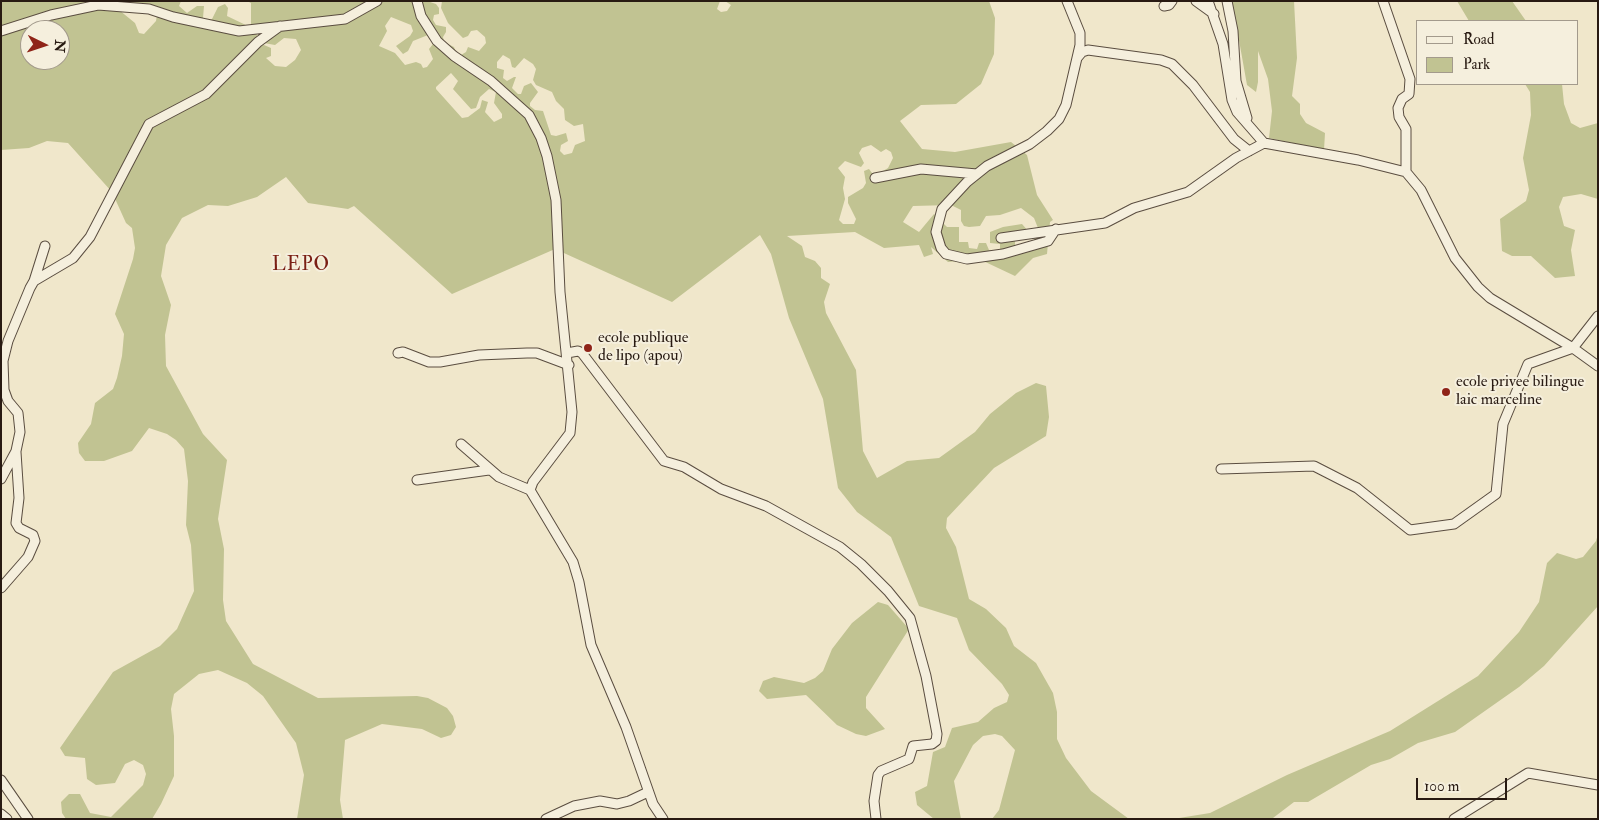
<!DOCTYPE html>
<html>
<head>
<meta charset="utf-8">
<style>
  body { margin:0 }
  #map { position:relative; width:1599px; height:820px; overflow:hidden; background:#f0e7cb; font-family:"IM FELL Double Pica",serif }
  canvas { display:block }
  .frame { position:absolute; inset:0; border:2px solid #281a12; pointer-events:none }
  .legend { position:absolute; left:1416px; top:20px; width:162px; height:65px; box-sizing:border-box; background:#f5efdd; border:1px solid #a39a8c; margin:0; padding:6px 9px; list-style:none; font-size:15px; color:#281a12 }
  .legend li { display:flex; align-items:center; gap:10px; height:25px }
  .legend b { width:25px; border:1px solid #a39a8c }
  .north { position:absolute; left:20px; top:20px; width:50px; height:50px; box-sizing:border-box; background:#f5efdd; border:1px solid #a39a8c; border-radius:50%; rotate:94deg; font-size:14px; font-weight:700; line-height:20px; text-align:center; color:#281a12 }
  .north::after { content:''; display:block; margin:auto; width:18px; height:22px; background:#8f2418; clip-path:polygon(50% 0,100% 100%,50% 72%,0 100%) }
  .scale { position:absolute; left:1416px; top:778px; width:91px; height:22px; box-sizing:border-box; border:2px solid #281a12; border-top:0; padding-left:6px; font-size:15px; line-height:18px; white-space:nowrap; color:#281a12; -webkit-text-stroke:4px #f5efdd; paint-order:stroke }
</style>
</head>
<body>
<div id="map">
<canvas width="1599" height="820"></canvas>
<div class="frame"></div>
<ul class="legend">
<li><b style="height:6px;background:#f5efdd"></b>Road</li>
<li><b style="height:14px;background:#c1c392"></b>Park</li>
</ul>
<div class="north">N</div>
<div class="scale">100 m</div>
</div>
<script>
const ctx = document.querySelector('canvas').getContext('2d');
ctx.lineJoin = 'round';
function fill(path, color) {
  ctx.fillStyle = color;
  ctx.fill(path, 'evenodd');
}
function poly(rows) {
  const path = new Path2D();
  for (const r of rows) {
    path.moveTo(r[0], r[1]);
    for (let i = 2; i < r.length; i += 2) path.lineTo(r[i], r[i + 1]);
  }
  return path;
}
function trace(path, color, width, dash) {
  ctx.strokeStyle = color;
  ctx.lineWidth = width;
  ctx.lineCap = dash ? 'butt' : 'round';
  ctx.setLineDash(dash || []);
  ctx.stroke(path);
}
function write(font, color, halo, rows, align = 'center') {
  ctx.font = font + ' "IM FELL Double Pica",serif';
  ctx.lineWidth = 4;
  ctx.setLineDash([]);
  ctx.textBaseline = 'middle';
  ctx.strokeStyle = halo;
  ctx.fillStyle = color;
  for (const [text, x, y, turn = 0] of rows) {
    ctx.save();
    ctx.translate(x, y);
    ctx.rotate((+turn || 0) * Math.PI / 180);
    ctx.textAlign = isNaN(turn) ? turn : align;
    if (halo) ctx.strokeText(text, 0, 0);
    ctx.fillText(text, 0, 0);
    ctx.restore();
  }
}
fill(poly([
  [1,1,115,1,119,10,135,23,139,33,144,34,156,21,157,15,150,10,134,12,122,8,119,4,121,1,181,1,179,6,187,13,197,6,204,6,203,18,208,21,212,19,218,7,225,4,228,8,227,16,252,28,264,45,271,48,271,56,266,58,275,66,286,67,295,60,301,50,296,39,284,38,275,45,264,43,251,24,251,3,247,1,427,1,436,4,439,8,439,14,434,15,433,20,436,25,446,27,446,32,443,37,444,42,454,47,456,52,461,55,466,52,468,47,479,51,486,43,485,37,477,30,471,31,468,36,463,38,448,23,441,8,442,1,720,1,717,9,721,12,727,11,731,5,725,1,989,1,995,18,994,54,981,84,956,104,921,105,900,121,922,149,955,152,1011,142,1027,155,1037,195,1053,220,1050,222,1047,254,1033,258,1015,276,979,259,948,262,931,247,933,254,924,257,919,245,884,248,855,232,787,236,802,246,805,257,815,261,821,268,821,278,830,284,824,302,826,313,856,370,863,451,877,478,907,461,939,458,975,432,990,414,1016,393,1036,383,1046,386,1049,417,1046,436,994,468,947,518,946,528,956,547,969,599,986,609,1006,628,1014,646,1036,663,1053,693,1057,712,1057,739,1066,758,1091,791,1129,819,992,819,999,810,1015,750,1002,736,995,734,983,736,973,745,954,781,961,819,934,819,917,805,915,792,927,786,933,752,945,747,952,728,978,722,994,708,1007,702,1009,695,1002,684,969,650,957,618,919,606,891,537,857,512,838,488,823,399,789,318,771,254,760,235,672,302,555,249,452,294,354,206,348,209,308,203,286,177,257,197,228,206,208,205,182,218,166,245,161,276,171,305,165,335,166,366,203,434,227,460,218,519,224,549,223,600,226,621,253,664,318,698,417,696,428,698,447,708,453,716,456,727,451,735,441,738,422,729,382,724,345,740,340,800,343,819,297,819,304,775,296,743,263,696,247,683,218,670,199,674,174,694,171,709,174,736,174,776,161,804,152,819,66,819,62,813,61,802,69,794,80,794,90,813,111,817,143,785,146,774,143,765,134,760,125,764,115,783,96,785,87,779,85,758,65,756,60,748,113,672,160,646,177,629,194,591,191,545,186,525,188,481,184,449,176,440,167,434,149,428,132,451,104,461,85,461,79,453,78,443,91,424,95,403,113,389,117,378,122,356,124,334,115,314,133,259,135,248,132,228,126,223,112,192,68,143,47,141,29,148,1,150],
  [391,17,411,25,413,31,410,36,396,46,403,54,408,51,413,41,428,35,433,44,429,49,433,59,427,67,423,68,421,64,416,62,405,65,395,53,379,46,387,31,385,26],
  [30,30,60,30,60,60,30,60],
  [503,55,510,59,512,67,515,68,524,58,533,64,536,69,533,80,536,85,552,92,556,101,564,109,565,120,574,126,583,124,585,141,575,145,572,153,564,155,560,151,561,145,568,141,566,133,556,136,551,135,543,111,535,110,530,106,530,103,538,92,531,83,524,86,521,94,518,94,512,88,516,77,514,77,507,81,503,78,504,70,497,68,497,62],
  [451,73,458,81,453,89,471,109,476,108,480,97,489,89,496,92,494,103,502,114,502,118,494,122,485,112,488,102,482,100,480,108,468,117,462,118,436,89,436,87],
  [871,145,881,152,886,149,891,152,893,158,888,168,878,174,872,173,869,169,864,171,866,183,863,188,848,197,848,203,856,219,854,224,843,224,839,220,845,199,843,188,845,177,838,168,845,161,861,167,864,163,859,153,862,148],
  [951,205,961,210,961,221,964,226,969,227,980,226,986,216,1000,215,1021,208,1034,218,1038,228,1034,230,1034,242,1015,246,1015,235,1029,232,1022,224,1003,227,990,232,990,243,1000,244,1000,251,989,250,986,243,979,243,977,249,969,248,968,242,959,242,959,227,947,227,934,214,919,232,903,222,913,206],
  [1232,1,1294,1,1297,58,1292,96,1300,104,1300,114,1306,123,1325,133,1324,150,1269,138,1272,111,1268,79,1258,51,1258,82,1256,92,1247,85],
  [1457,1,1512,1,1526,21,1469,21],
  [1525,84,1562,84,1564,104,1571,123,1580,128,1598,123,1598,199,1581,194,1563,197,1559,207,1564,226,1575,230,1571,250,1575,276,1555,278,1531,256,1512,256,1502,251,1500,219,1526,201,1529,190,1523,158,1531,115,1530,92],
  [1598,534,1598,606,1544,666,1519,687,1455,732,1418,743,1390,759,1371,765,1308,802,1294,802,1273,818,1173,819,1210,813,1287,775,1390,731,1478,676,1519,632,1539,602,1547,563,1557,553,1576,559,1583,557,1596,541],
  [878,602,888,605,909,629,866,697,866,708,885,729,866,736,856,734,837,725,806,695,767,699,759,691,763,681,774,677,804,683,815,678,823,671,832,649,852,623]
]), '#c1c392');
const minor = poly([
  [417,1,421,16,437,41,454,56,491,81,529,115,541,138,547,156,556,200,560,292,572,412,570,433,533,482,530,490,573,562,579,582,591,645,626,727,653,804,663,819],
  [1196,1,1214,14],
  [1208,1,1223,44,1232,100,1237,112,1264,143],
  [1227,1,1233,31,1236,81,1247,118],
  [1383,1,1410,79,1409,94,1402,99,1398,108,1399,117,1406,129,1406,172],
  [1164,6,1169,5,1172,1],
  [1,31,51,15,98,5,149,9,173,17,239,31,345,19,377,1],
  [1077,58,1082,52,1088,50,1161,60,1172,64,1193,85,1234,139,1249,151],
  [875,178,921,169,977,174],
  [1056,229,1048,241,1003,254,967,259,946,254,941,248,936,232,942,209,967,182,987,166,1030,144,1047,131,1059,119,1066,105,1080,45,1080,33,1067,1],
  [1001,238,1105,223,1134,208,1188,192,1236,158,1264,143,1358,160,1406,172,1421,190,1455,258,1478,287,1490,298,1573,348,1598,366],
  [34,281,45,246],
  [398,353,403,352,429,362,440,362,479,355,527,353,537,353,569,365],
  [567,353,578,351,582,353,664,461,684,467,721,489,766,506,840,547,861,564,888,591,910,618,926,676,937,734,936,741,932,744,913,746,909,759,881,771,878,775,874,801,876,819],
  [461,444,499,477,530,490],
  [1221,469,1314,466,1357,488,1410,530,1454,524,1496,494,1503,424,1528,364,1573,348,1598,316],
  [1,479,16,451,20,432,18,413,8,401,4,390,3,361,8,341,30,288,34,281,73,258,90,237,149,124,206,94,258,42,280,26],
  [417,480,489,470],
  [1,588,28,557,35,541,33,535,19,528,16,523,19,498,16,452],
  [1,780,28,819],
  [1,814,7,819],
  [546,819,574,806,600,801,617,804,629,801,648,792],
  [1454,819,1528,773,1598,785]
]);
trace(minor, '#5a4d40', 11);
trace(minor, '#f5efdd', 9);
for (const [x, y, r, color] of [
  [588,348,5,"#8f2418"],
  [1446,392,5,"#8f2418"]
]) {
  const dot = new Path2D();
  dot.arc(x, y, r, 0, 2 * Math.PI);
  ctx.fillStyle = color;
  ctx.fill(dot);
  trace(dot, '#f5efdd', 2);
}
write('16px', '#281a12', '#f5efdd', [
  ["ecole publique",598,339],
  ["de lipo (apou)",598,357],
  ["ecole privee bilingue",1456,383],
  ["laic marceline",1456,401]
], 'left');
ctx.letterSpacing = '1px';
write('19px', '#7a1f14', '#f5efdd', [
  ["LEPO",301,266]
]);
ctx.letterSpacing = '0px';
</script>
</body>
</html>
